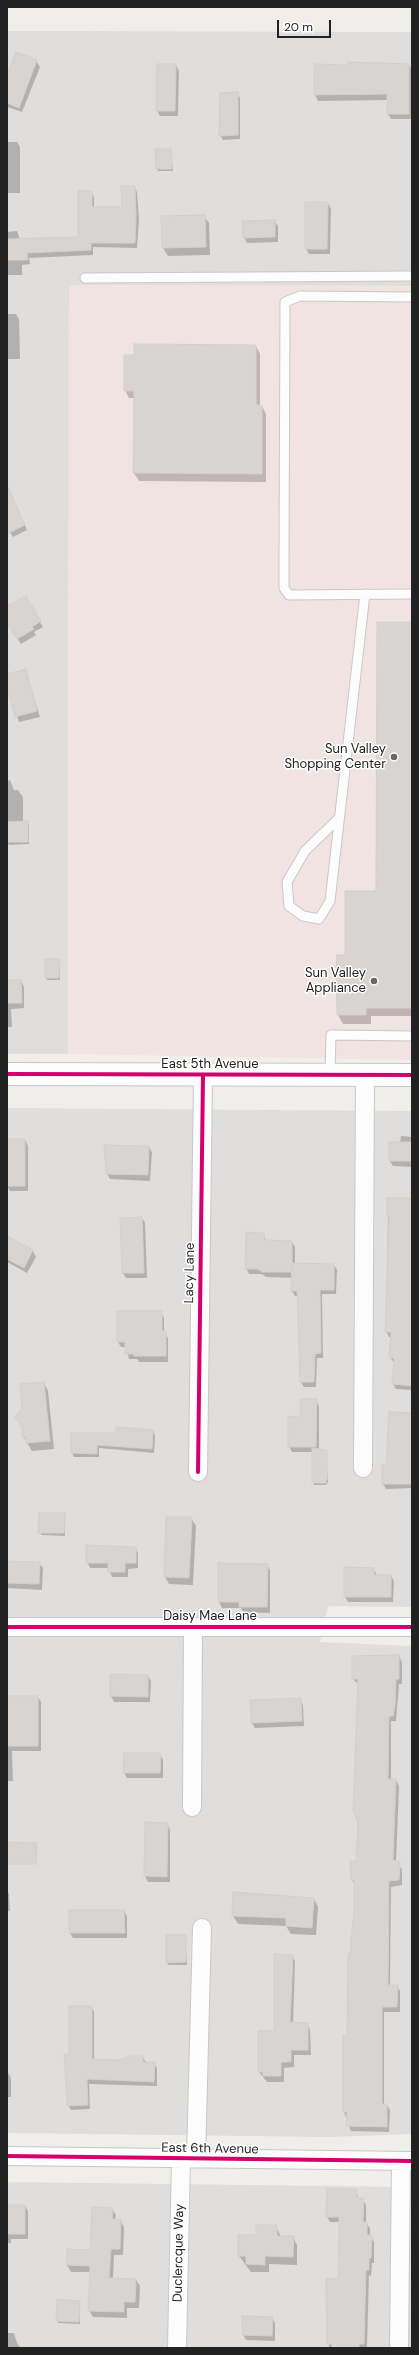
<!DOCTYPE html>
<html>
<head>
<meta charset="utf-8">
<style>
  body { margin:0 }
  #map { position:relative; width:419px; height:2355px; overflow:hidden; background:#f0eeeb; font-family:"DM Sans",sans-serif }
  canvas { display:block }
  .frame { position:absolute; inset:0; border:8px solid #222; pointer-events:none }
  .scale { position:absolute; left:277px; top:20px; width:54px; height:18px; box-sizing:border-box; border:2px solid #222; border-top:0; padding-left:5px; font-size:12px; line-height:14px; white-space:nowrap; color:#222; -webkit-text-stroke:3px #fff; paint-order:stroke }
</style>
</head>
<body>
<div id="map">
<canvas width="419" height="2355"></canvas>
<div class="frame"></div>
<div class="scale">20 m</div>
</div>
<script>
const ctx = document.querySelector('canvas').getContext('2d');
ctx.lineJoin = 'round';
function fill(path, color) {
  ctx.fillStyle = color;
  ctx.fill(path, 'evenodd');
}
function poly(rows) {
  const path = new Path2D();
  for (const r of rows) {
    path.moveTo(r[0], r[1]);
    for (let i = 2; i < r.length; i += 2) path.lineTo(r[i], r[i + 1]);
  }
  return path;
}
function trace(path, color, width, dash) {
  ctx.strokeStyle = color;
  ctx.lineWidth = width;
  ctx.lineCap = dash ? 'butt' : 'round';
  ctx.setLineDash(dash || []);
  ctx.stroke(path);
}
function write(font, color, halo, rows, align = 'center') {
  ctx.font = font + ' "DM Sans",sans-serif';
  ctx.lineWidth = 3;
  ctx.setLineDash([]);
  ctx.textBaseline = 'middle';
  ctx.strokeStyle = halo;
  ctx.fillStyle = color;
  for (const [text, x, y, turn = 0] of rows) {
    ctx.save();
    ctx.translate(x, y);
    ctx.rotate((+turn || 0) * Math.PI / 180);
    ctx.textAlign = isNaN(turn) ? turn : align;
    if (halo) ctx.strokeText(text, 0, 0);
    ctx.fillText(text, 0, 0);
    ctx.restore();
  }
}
fill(poly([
  [7,31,412,32,412,286,69,285,68,1054,7,1054],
  [7,1108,412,1111,412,1607,328,1606,320,1642,412,1646,412,2134,329,2137,7,2133],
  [7,2182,412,2187,412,2348,7,2348]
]), '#dfdedc');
fill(poly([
  [69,285,412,286,412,1060,68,1054]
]), '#f1e3e1');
fill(poly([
  [36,61,40,67,22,112,7,107,7,78],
  [176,65,179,71,178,116,160,116,157,110],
  [315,65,409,65,412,70,412,119,391,119,388,114,388,100,318,101,315,95],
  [237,93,240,98,240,139,223,140,220,135],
  [7,142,17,142,20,147,20,193,7,193],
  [171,150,173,171,158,171,157,169],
  [134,187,137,192,139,220,137,248,93,247,93,255,29,258,30,264,22,265,22,275,7,275,7,232,17,231,20,240,79,238,91,192,94,197,94,208,123,208],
  [328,203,331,209,330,254,309,254,306,249],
  [204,216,209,223,210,255,168,256,163,248,162,217],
  [274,221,278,226,278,242,247,243,244,237],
  [7,314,16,314,19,319,20,359,7,359],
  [256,346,260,354,260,406,262,406,266,414,266,482,139,481,134,473,135,398,129,398,125,390,135,356],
  [7,487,27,530,13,537,10,532],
  [25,598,43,627,34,632,36,635,21,644,7,621,7,607],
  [412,623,412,1016,371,1016,371,1024,343,1024,338,1015,346,956,377,892],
  [25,670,40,717,19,722,7,683,7,675],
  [10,780,14,790,18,790,23,797,23,822,27,822,29,825,29,844,9,845,7,842,7,781],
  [59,960,60,980,47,980,46,978],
  [7,981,21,981,24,987,24,1008,11,1009,12,1027,7,1027],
  [401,1136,412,1137,412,1167,393,1166,390,1161,400,1143],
  [7,1140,25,1140,28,1146,28,1191,10,1191,7,1186],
  [149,1147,152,1152,150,1181,110,1179,107,1174],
  [412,1199,412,1390,396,1389,393,1384,394,1363,390,1357,392,1337,389,1337,386,1331,388,1217],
  [142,1218,145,1223,147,1278,126,1278,123,1273,121,1219],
  [263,1234,266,1242,292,1242,295,1247,295,1264,334,1265,337,1270,336,1294,322,1294,323,1358,317,1358,316,1387,304,1387,301,1382,298,1296,295,1296,292,1291,293,1278,266,1277,262,1274,249,1274,246,1268],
  [7,1237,33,1251,36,1257,27,1273,7,1262],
  [161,1312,164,1318,164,1332,168,1338,168,1362,139,1362,137,1359,129,1359,126,1347,121,1347,118,1342],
  [44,1383,48,1391,54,1449,32,1451,23,1436,23,1428],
  [316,1400,319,1406,319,1449,325,1450,326,1452,328,1482,326,1485,314,1485,313,1482,313,1452,292,1452,289,1446,301,1418],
  [412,1414,412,1488,386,1489,383,1484],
  [153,1431,155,1435,154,1453,99,1448,99,1457,74,1457,72,1453,117,1434],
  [40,1514,64,1514,65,1536,41,1535],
  [191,1518,196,1526,193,1585,169,1584,165,1577],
  [135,1548,138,1553,138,1568,128,1569,128,1577,112,1577,109,1568,90,1568,87,1562],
  [7,1562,39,1563,43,1568,42,1590,7,1588],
  [219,1564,267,1565,270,1570,270,1613,243,1612,241,1608,222,1608,219,1602],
  [374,1569,377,1576,391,1576,394,1581,393,1602,348,1602,345,1597],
  [399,1656,402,1662,402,1684,399,1684,396,1721,391,1721,391,1780,396,1780,399,1786,396,1862,402,1869,402,1885,391,1887,390,1986,397,1986,400,1991,400,2012,384,2012,384,2105,387,2105,390,2110,389,2132,351,2131,344,2112,355,1909,355,1885,352,1880,351,1862,357,1862,359,1822,358,1684,353,1679,353,1657],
  [111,1675,148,1676,151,1681,150,1702,114,1702,111,1696],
  [7,1697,38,1697,41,1702,41,1751,12,1751,13,1781,7,1781],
  [300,1699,303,1705,304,1726,255,1728,252,1723],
  [160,1754,163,1760,163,1778,127,1778,124,1772],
  [146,1823,167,1824,170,1829,170,1882,148,1882,145,1876],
  [7,1890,9,1894,10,1911,7,1911],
  [234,1893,314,1899,318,1907,316,1935,291,1934,286,1926,238,1924,233,1916],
  [124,1911,127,1916,127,1938,73,1938,70,1933],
  [185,1936,187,1965,168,1965,167,1962],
  [292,1956,295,1961,293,2024,307,2024,310,2030,311,2055,294,2055,294,2067,284,2068,284,2082,267,2082,259,2072,275,2032],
  [91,2007,94,2011,94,2060,119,2061,143,2057,146,2063,154,2063,157,2068,157,2086,89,2084,90,2109,71,2110,68,2105,70,2055],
  [7,2071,11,2078,11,2097,7,2097],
  [356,2190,359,2199,363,2199,366,2205,366,2223,370,2228,370,2236,374,2242,374,2263,372,2263,371,2276,369,2275,367,2348,329,2348,327,2280,339,2280,340,2222,330,2222,327,2217],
  [7,2205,25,2206,28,2211,28,2239,11,2239,11,2243,7,2243],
  [112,2209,116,2215,115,2220,120,2220,124,2227,123,2255,114,2255,113,2279,136,2280,140,2286,139,2308,127,2308,127,2318,93,2317,89,2310,91,2272,71,2272,67,2265,68,2250,91,2251],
  [276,2226,281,2237,293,2237,297,2245,297,2265,269,2264,269,2272,251,2272,239,2256,257,2236],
  [80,2302,80,2324,58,2323,57,2321],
  [243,2317,272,2318,275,2323,275,2341,246,2340,243,2335],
  [7,2333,14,2333,17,2343,21,2348,7,2348]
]), '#0003');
const building = poly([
  [16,52,37,60,19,108,7,103,7,75,16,52],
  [348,62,409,64,409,114,387,114,387,94,314,95,314,64,348,65,348,62],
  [157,64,176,64,175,111,156,111,157,64],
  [238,92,238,135,219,136,220,93,238,92],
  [155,149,171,149,172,169,156,169,155,149],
  [121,186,135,186,136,214,135,243,91,243,91,250,27,253,28,260,7,260,7,239,78,237,78,191,92,191,92,207,122,207,121,186],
  [305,202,328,202,327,249,305,249,305,202],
  [205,215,206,247,162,248,161,216,205,215],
  [275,220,275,237,243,238,242,221,275,220],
  [134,344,256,345,256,405,262,405,262,474,133,473,134,391,124,391,124,355,134,355,134,344],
  [7,485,25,525,7,534,7,485],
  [26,596,41,621,32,627,34,629,17,639,7,623,7,606,26,596],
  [377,622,412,622,412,1008,366,1008,366,1015,337,1015,336,969,337,955,345,955,345,891,376,891,377,622],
  [26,669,37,711,15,717,7,687,7,674,26,669],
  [28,821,28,842,7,842,7,822,28,821],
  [45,959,59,959,59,978,45,978,45,959],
  [7,980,21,980,22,1003,7,1003,7,980],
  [7,1139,25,1139,25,1186,7,1186,7,1139],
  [389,1142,412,1142,412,1161,389,1161,389,1142],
  [104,1145,149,1146,148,1175,106,1174,104,1145],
  [387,1198,412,1198,412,1386,392,1384,394,1358,389,1358,391,1332,385,1332,389,1217,387,1217,387,1198],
  [142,1217,144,1273,122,1273,120,1218,142,1217],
  [246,1232,264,1233,264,1240,292,1241,292,1272,262,1272,258,1269,245,1269,246,1232],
  [7,1236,33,1250,24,1268,7,1259,7,1236],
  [292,1263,334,1264,334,1290,320,1290,321,1353,315,1354,314,1382,300,1382,297,1291,291,1291,292,1263],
  [117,1311,162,1311,162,1331,166,1331,166,1356,134,1356,134,1354,125,1354,125,1342,117,1342,117,1311],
  [44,1382,50,1441,26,1443,25,1437,22,1436,22,1427,15,1417,22,1408,20,1384,44,1382],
  [301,1399,317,1399,316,1447,288,1447,288,1416,300,1417,301,1399],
  [389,1412,412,1413,412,1484,382,1484,382,1465,386,1465,389,1412],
  [116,1427,153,1430,152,1449,97,1445,97,1454,71,1453,71,1433,116,1433,116,1427],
  [312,1448,327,1450,327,1480,326,1480,326,1483,312,1483,312,1448],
  [39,1513,65,1513,64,1533,38,1533,39,1513],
  [166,1517,192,1517,189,1578,164,1577,166,1517],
  [86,1545,136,1547,136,1563,125,1563,125,1572,108,1572,108,1563,86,1563,86,1545],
  [7,1561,40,1562,39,1584,7,1583,7,1561],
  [218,1563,268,1564,267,1607,239,1607,239,1602,218,1602,218,1563],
  [344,1567,374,1568,374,1575,391,1575,391,1597,344,1597,344,1567],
  [399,1655,399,1679,396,1679,395,1706,393,1716,389,1716,388,1779,396,1779,393,1860,400,1862,400,1869,399,1880,389,1881,388,1985,398,1985,397,2007,382,2007,382,2104,387,2104,387,2127,346,2126,347,2112,343,2112,343,2035,347,2035,348,1954,350,1954,354,1909,354,1880,351,1880,350,1861,356,1861,358,1822,353,1811,358,1679,352,1679,352,1656,399,1655],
  [110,1674,148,1675,148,1697,110,1696,110,1674],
  [7,1696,38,1696,38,1746,7,1746,7,1696],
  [301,1698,302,1721,251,1723,250,1700,301,1698],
  [124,1753,161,1753,160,1773,123,1773,124,1753],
  [145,1822,168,1823,167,1877,144,1876,145,1822],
  [7,1842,37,1843,36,1864,7,1864,7,1842],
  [233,1892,314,1898,312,1928,286,1926,286,1918,232,1916,233,1892],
  [69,1910,124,1910,125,1933,69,1933,69,1910],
  [166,1935,186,1935,186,1962,166,1963,166,1935],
  [274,1954,293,1955,290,2022,308,2023,308,2050,291,2050,291,2062,281,2062,281,2076,263,2076,263,2072,258,2072,258,2031,274,2031,274,1954],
  [69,2006,92,2006,92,2059,119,2060,130,2056,143,2056,143,2062,155,2062,154,2082,87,2079,88,2105,67,2106,64,2054,69,2054,69,2006],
  [327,2189,357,2189,357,2198,364,2198,363,2222,367,2222,367,2235,372,2235,371,2258,369,2258,369,2270,366,2270,364,2344,359,2344,359,2348,332,2348,332,2344,327,2344,326,2279,338,2279,339,2217,326,2217,327,2189],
  [7,2205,25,2205,25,2234,7,2234,7,2205],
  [92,2207,113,2208,112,2219,121,2219,120,2249,111,2249,109,2278,136,2279,135,2302,124,2302,124,2312,88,2311,90,2266,66,2265,67,2249,90,2250,92,2207],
  [256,2225,277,2225,277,2236,294,2236,293,2257,265,2256,265,2265,246,2264,246,2256,238,2256,238,2235,256,2235,256,2225],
  [57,2299,80,2301,79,2322,56,2321,57,2299],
  [242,2316,273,2317,272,2336,242,2335,242,2316]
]);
fill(building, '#d7d4d2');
trace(building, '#d3d0cc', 1);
const service = poly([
  [85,278,412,276],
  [412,297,300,296,285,302,284,557,284,588,289,595,412,594],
  [339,818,305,851,287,882,289,906,303,916,319,919,330,901,365,594],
  [330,1074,331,1035,412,1036]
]);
const minor = poly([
  [363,1468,365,1076],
  [198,1472,203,1075],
  [7,1627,412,1627],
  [192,1807,193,1627],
  [7,2156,412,2161],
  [196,2158,202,1928],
  [177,2348,181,2158],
  [399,2348,401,2161]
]);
const tertiary = poly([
  [7,1074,412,1075]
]);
trace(service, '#c9c8c7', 11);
trace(minor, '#c9c8c7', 20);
trace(tertiary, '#c9c8c7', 24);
trace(service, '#fdfcfc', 9);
trace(minor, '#fdfcfc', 18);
trace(tertiary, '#fdfcfc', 22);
trace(poly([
  [7,1074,412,1075],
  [198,1472,203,1075],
  [7,1627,412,1627],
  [7,2156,412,2161]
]), '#d6006c', 4);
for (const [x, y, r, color] of [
  [394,757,4,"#6a6968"],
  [374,981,4,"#6a6968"]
]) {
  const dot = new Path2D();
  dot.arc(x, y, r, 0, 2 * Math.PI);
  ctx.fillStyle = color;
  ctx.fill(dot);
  trace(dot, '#fff', 1.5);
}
write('13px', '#222', '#fff', [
  ["Sun Valley",386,750],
  ["Shopping Center",386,765],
  ["Sun Valley",366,974],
  ["Appliance",366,989]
], 'right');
write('13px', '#222', '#fff', [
  ["East 5th Avenue",210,1065],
  ["Lacy Lane",190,1273,-89],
  ["Daisy Mae Lane",210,1617],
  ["East 6th Avenue",210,2149,1],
  ["Duclercque Way",179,2253,-89]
]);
</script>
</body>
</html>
